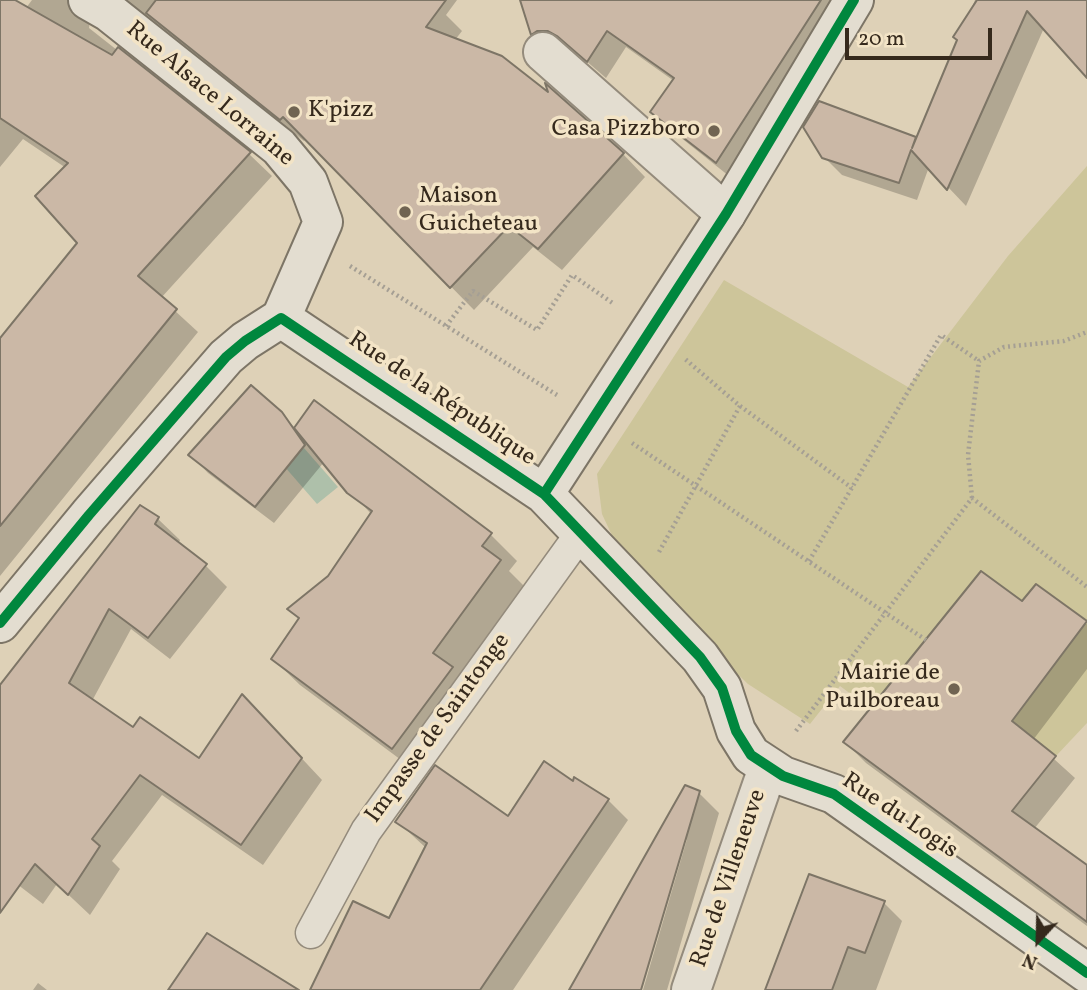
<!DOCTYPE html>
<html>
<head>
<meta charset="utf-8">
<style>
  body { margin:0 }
  #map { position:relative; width:1087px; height:990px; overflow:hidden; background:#ded1b7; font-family:Vollkorn,serif }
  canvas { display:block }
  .north { position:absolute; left:1003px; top:906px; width:70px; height:70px; -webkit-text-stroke:5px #f3e4c6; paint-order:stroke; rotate:202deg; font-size:19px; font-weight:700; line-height:28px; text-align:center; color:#35291c }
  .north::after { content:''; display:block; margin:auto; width:24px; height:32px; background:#35291c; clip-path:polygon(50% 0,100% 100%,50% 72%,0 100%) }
  .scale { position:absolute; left:845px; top:28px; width:147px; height:32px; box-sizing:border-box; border:4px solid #35291c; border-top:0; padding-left:9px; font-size:21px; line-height:24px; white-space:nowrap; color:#35291c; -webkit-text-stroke:5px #f3e4c6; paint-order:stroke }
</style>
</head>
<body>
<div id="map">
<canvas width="1087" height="990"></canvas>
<div class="north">N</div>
<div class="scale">20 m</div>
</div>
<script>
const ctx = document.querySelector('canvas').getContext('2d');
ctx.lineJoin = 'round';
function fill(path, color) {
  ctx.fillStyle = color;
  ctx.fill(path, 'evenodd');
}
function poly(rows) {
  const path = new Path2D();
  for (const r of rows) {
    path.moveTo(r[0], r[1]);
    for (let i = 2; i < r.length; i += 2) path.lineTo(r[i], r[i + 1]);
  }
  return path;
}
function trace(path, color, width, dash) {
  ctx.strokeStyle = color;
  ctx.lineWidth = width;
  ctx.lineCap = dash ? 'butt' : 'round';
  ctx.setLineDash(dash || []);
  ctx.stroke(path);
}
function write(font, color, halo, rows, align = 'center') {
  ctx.font = font + ' Vollkorn,serif';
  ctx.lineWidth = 7;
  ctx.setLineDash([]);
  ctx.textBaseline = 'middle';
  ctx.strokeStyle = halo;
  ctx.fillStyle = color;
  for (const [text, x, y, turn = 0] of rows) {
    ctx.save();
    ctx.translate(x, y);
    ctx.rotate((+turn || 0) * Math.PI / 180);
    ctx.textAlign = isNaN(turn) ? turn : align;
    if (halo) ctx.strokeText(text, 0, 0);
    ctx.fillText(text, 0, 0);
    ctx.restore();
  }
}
fill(poly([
  [1087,166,1087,621,1037,585,1022,601,981,571,871,709,840,686,810,724,748,684,650,590,616,544,602,514,597,474,724,280,908,387,1008,256],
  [1087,622,1087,723,1056,756,995,708,1046,676]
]), '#cdc59a');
fill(poly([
  [304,448,338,487,317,504,284,466]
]), '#aec0aa');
fill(poly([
  [0,0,11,0,26,8,32,0,457,0,446,15,462,31,455,40,623,154,645,177,562,270,533,247,474,310,306,139,304,141,145,15,123,3,91,13,89,28,249,154,272,176,161,298,198,332,0,576,0,341,80,243,66,168,23,139,0,167],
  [542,0,847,0,734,180,670,129,652,112,674,81,626,47,606,78,577,53,567,48,550,51,532,34],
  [975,0,1087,0,1087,75,1044,28,966,206,929,167,917,200,842,175,824,157,915,138,917,140],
  [281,413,296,429,490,534,517,561,509,571,526,588,420,774,300,685,273,659,300,620,290,609,329,577,372,515,324,462,274,523,208,473,191,455],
  [141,507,158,519,180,540,178,544,206,566,227,587,170,659,131,629,92,701,133,730,199,760,264,718,322,780,263,865,162,795,112,861,120,869,90,915,57,884,43,904,0,871,0,687],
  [1037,587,1087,624,1087,669,1033,740,1075,778,1034,829,1087,867,1087,926,866,763,845,742,1023,603],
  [575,780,608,800,628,820,513,990,312,990,390,921,426,848,398,822,509,818,574,784],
  [699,793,719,813,667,990,643,990,687,839,682,846,639,990,571,990],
  [884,903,902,921,876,990,767,990],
  [38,983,47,990,33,990]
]), '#0003');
const building = poly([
  [0,0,15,0,112,55,118,47,251,152,138,276,177,309,0,526,0,338,77,243,35,196,68,163,0,118,0,0],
  [156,0,446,0,426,27,502,56,548,92,545,83,624,153,538,249,509,226,450,288,283,117,280,120,146,13,156,0],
  [520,0,821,0,716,163,650,112,674,78,607,31,587,62,557,36,548,31,537,31,531,35,520,0],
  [977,0,1087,0,1087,78,1027,11,947,190,911,150,899,183,822,158,803,127,819,101,916,137,912,148,957,40,953,37,977,0],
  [251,385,282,412,305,445,255,507,188,455,251,385],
  [314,400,492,533,482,546,501,560,433,653,453,667,392,749,271,659,299,618,287,609,328,576,372,511,347,493,294,428,314,400],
  [140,505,159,517,155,524,207,564,148,638,109,609,69,683,133,727,140,717,199,758,242,694,302,758,241,845,140,775,92,839,100,846,68,895,35,864,0,913,0,685,140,505],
  [981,571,1022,601,1036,584,1087,621,1012,721,1056,756,1012,811,1087,865,1087,922,843,742,981,571],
  [544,761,573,781,574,777,609,799,480,990,310,990,353,901,389,918,427,843,395,822,435,765,508,816,544,761],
  [685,785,700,791,641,990,569,990,685,785],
  [809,874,885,901,865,953,848,947,832,990,765,990,809,874],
  [207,933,299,990,168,990,207,933]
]);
fill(building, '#cbb8a6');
trace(building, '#7d7566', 2);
const lane = poly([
  [311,933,366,831,581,533]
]);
const street = poly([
  [543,52,726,214],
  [691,990,768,768]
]);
const secondary = poly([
  [88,0,109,12,279,147,308,182,323,222,281,318],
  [544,494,726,214,854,0],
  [0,623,89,515,226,357,245,341,281,318,544,494,700,657,722,688,736,731,751,755,783,776,834,794,1087,973]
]);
trace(lane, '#948b7c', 33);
trace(street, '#948b7c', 42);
trace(secondary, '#7d7566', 42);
trace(poly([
  [350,266,557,395],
  [446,326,473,291,537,330,572,275,614,304],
  [740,406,852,488],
  [632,443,926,640],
  [972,498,968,455,979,361,1004,347,1064,341,1087,332],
  [659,552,740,406,685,359],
  [809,561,941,335,979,361],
  [796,731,972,498,1087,587]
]), '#a59f94', 4.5, [2, 3.5]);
trace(lane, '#e3ddd0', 30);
trace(street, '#e3ddd0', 38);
trace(secondary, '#e3ddd0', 38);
trace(poly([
  [544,494,726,214,854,0],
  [0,623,89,515,226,357,245,341,281,318,544,494,700,657,722,688,736,731,751,755,783,776,834,794,1087,973]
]), '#00873e', 10);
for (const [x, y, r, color] of [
  [294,112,7,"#706452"],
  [714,131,7,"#706452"],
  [405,212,7,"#706452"],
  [954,689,7,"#706452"]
]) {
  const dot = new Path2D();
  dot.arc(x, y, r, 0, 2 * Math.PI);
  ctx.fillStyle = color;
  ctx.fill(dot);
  trace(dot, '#f3e4c6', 2.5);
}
write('24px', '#35291c', '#f3e4c6', [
  ["Rue Alsace Lorraine",209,95,40],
  ["Rue de la République",441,400,34],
  ["Impasse de Saintonge",439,729,-54],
  ["Rue du Logis",899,817,34],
  ["Rue de Villeneuve",730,879,-71]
]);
write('24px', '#35291c', '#f3e4c6', [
  ["K'pizz",308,112],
  ["Casa Pizzboro",700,131,"right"],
  ["Maison",419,198],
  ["Guicheteau",419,226],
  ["Mairie de",940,675,"right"],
  ["Puilboreau",940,703,"right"]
], 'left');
</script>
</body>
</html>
